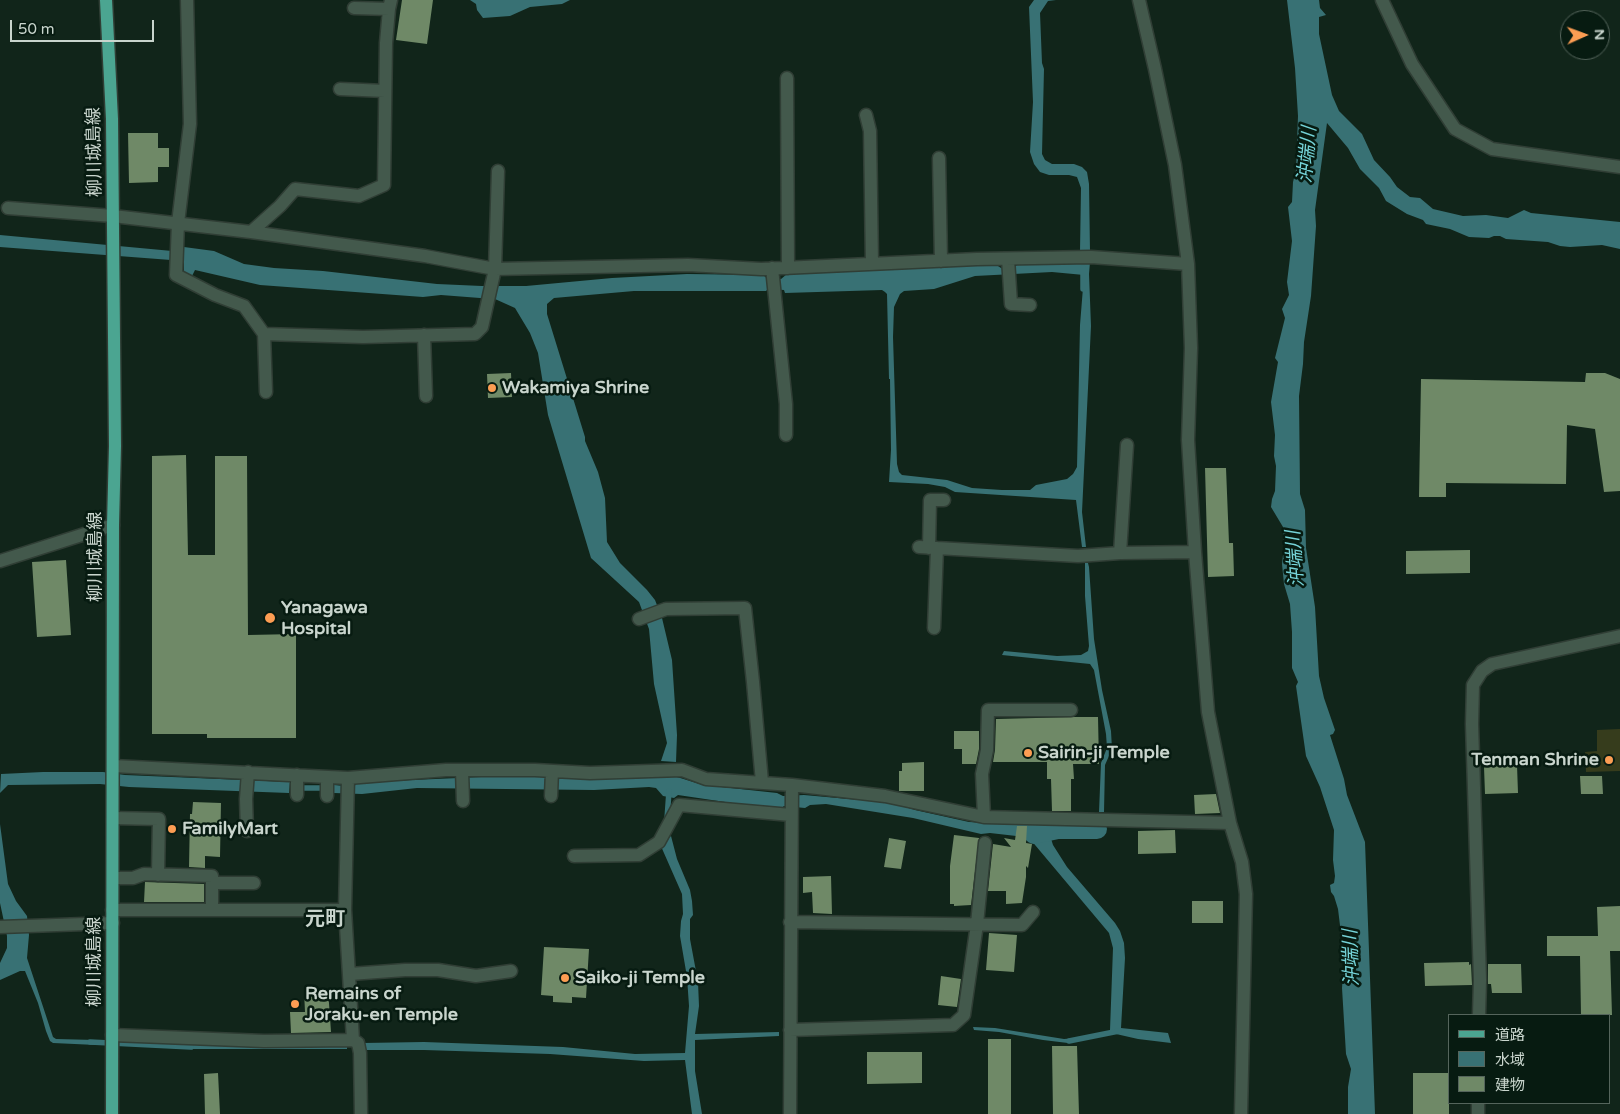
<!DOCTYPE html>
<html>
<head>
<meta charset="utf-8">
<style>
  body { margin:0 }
  #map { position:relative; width:1620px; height:1114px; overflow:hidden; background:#11251a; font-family:"Varela Round","Noto Sans JP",sans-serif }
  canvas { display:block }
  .legend { position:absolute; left:1448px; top:1014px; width:162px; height:90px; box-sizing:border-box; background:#071b11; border:1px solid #55655c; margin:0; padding:6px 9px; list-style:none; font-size:15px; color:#c9d5cd }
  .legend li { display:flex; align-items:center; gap:10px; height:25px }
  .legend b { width:25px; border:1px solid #55655c }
  .north { position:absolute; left:1560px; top:10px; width:50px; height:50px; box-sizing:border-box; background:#071b11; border:1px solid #55655c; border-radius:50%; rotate:88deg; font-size:14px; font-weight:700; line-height:20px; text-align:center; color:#c9d5cd }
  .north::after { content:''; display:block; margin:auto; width:18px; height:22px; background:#fc9d53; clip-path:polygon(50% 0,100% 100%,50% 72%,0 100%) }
  .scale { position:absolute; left:10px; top:20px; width:144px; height:22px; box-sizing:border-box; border:2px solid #c9d5cd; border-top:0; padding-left:6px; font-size:15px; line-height:18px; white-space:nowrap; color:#c9d5cd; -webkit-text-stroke:4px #071b11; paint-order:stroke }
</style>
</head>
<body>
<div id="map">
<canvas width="1620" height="1114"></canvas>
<ul class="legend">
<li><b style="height:6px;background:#4ba591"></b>道路</li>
<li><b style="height:14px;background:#387174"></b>水域</li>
<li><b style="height:14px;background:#6f8967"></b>建物</li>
</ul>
<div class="north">N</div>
<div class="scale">50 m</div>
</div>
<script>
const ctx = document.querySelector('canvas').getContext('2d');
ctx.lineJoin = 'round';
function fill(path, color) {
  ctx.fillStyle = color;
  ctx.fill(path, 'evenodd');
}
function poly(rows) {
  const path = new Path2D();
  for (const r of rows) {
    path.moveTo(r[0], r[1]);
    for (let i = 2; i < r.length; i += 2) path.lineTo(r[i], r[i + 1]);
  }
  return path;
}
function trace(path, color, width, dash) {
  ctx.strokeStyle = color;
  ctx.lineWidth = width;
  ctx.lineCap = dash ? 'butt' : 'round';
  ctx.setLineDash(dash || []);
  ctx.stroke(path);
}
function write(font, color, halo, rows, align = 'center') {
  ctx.font = font + ' "Varela Round","Noto Sans JP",sans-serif';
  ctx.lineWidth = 5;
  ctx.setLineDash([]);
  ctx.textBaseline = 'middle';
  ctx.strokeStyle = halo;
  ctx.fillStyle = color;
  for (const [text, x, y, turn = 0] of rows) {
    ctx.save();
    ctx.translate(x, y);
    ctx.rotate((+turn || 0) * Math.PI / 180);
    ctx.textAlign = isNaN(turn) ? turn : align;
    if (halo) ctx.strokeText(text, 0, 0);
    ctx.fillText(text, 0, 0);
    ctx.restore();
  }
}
fill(poly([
  [1620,729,1620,771,1586,772,1585,752,1597,751,1597,730]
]), '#363c1c');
fill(poly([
  [470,0,570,0,562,4,530,7,510,16,483,18,477,10,476,4],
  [1034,0,1056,0,1048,1,1040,13,1042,63,1044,69,1042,154,1045,160,1052,164,1074,164,1082,167,1087,172,1089,184,1090,252,1080,251,1081,188,1077,177,1069,175,1049,175,1040,172,1034,164,1030,152,1033,102,1029,7],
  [1287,0,1319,0,1320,8,1326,15,1319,17,1319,34,1332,95,1339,111,1362,134,1374,160,1390,177,1397,187,1410,197,1420,198,1433,209,1463,216,1486,215,1508,218,1524,210,1531,213,1620,222,1620,249,1602,245,1570,247,1560,246,1548,242,1506,239,1500,236,1494,236,1489,238,1469,237,1450,229,1426,224,1423,220,1407,214,1386,201,1379,188,1360,169,1348,148,1327,123,1315,210,1316,226,1311,296,1304,342,1303,364,1299,396,1300,494,1305,510,1306,548,1315,607,1319,676,1324,698,1335,730,1333,734,1330,735,1344,779,1347,795,1365,842,1375,1114,1348,1114,1348,1087,1351,1069,1346,1054,1342,988,1344,958,1338,909,1334,896,1331,892,1330,885,1334,883,1335,876,1333,860,1334,830,1320,787,1306,756,1296,686,1298,682,1292,668,1292,632,1290,604,1284,584,1282,564,1284,546,1283,527,1271,507,1272,499,1275,491,1276,466,1274,456,1275,435,1271,402,1278,362,1275,358,1285,318,1282,309,1289,295,1287,282,1292,241,1288,207,1292,202,1293,182,1296,170,1298,116,1295,68],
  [0,235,183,252,184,247,214,251,244,264,274,268,323,271,437,284,482,286,526,286,612,278,687,274,763,275,769,280,781,279,787,274,995,264,1001,268,1012,268,1019,264,1090,262,1089,274,1091,326,1082,512,1086,547,1082,547,1076,500,955,492,945,487,928,484,889,482,891,450,890,379,889,379,887,294,885,292,882,290,785,293,784,290,768,289,766,291,634,291,554,298,547,304,547,314,585,437,585,441,598,472,605,498,607,542,620,563,647,590,655,600,662,618,672,660,677,735,676,762,661,761,667,743,654,684,649,629,639,602,591,558,548,415,538,353,530,333,515,308,495,299,480,298,441,295,423,297,260,285,195,270,191,278,184,276,184,261,0,247],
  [1052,272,1084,275,1080,325,1077,467,1073,474,1067,479,1036,485,1030,490,1002,490,972,488,947,480,902,475,899,472,897,464,893,337,894,307,900,294,904,291,934,289,975,276],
  [1085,563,1088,563,1089,567,1094,639,1102,690,1111,731,1112,749,1105,765,1104,812,1099,812,1101,763,1107,748,1106,734,1094,670,1090,664,1002,655,1004,651,1057,656,1081,655,1088,651,1089,646,1085,596],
  [43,772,103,772,125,775,290,782,289,793,129,787,100,784,8,785,0,793,1,774],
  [504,776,677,777,703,785,777,793,783,796,804,795,860,800,880,799,915,810,969,822,1047,826,1053,845,1067,867,1115,923,1120,931,1124,943,1125,958,1121,1028,1168,1033,1171,1043,1138,1039,1116,1034,1110,1030,1113,948,1109,933,1030,839,1025,837,990,833,981,834,913,818,826,804,810,805,805,808,784,806,779,810,678,795,674,798,663,796,656,788,649,787,594,790,417,788,362,794,334,793,334,785,354,787,356,784,389,781],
  [0,824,8,884,16,901,27,916,29,935,27,958,53,1037,56,1039,96,1040,96,1045,53,1043,50,1041,46,1031,38,1003,25,971,20,971,0,980,0,963,7,948,7,936,0,903],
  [671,836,677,859,690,890,692,901,693,915,690,919,690,939,698,982,699,1006,695,1034,779,1032,779,1036,695,1040,695,1071,702,1114,692,1114,685,1060,644,1061,550,1054,424,1050,366,1050,363,1043,424,1042,563,1047,635,1054,685,1053,689,1006,687,977,680,936,681,921,683,914,682,894,660,844],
  [973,1027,995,1028,1064,1039,1076,1038,1076,1041,1068,1043,1043,1040,999,1032,974,1030],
  [227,1043,347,1044,347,1049,183,1049,184,1045]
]), '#387174');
trace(poly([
  [1083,268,1083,289],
  [297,788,327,788],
  [667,819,669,791],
  [1069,1041,1119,1031],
  [90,1042,191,1047]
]), '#387174', 5.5);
trace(poly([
  [1034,834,1058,829,1097,829]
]), '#387174', 20);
fill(poly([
  [402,0,433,0,427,44,396,40],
  [128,133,158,133,158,148,169,148,169,167,158,167,158,182,129,183],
  [511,373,512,397,488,398,487,374],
  [1586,373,1605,373,1620,379,1620,491,1604,492,1595,429,1567,425,1566,484,1446,483,1446,497,1419,497,1421,379,1585,382],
  [186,455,188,555,215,555,215,456,247,456,248,635,296,634,296,738,207,738,207,734,152,734,152,456],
  [1205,468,1226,468,1229,543,1233,543,1234,576,1208,577],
  [1470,550,1470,573,1406,574,1406,551],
  [66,560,71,635,37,637,32,562],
  [1075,717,1098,717,1099,764,1073,764,1074,779,1071,779,1071,811,1052,811,1051,779,1047,779,1047,762,993,762,995,750,996,719],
  [954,731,979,731,979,749,976,764,962,764,962,749,954,749],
  [924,762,924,791,899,791,899,771,902,771,902,763],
  [1517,765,1518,793,1485,794,1484,767],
  [1580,776,1602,776,1603,794,1581,794],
  [1216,794,1220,813,1195,814,1194,795],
  [193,802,221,803,220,857,205,856,205,868,189,867,190,814,192,814],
  [1017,826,1027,826,1026,843,1032,844,1028,868,1026,866,1026,877,1022,903,1006,904,1006,891,988,891,993,844,1011,847,1004,838,1015,840],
  [1175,830,1176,853,1138,854,1138,831],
  [954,835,979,838,971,905,954,906,954,904,950,904,950,866],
  [889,838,906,841,901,869,884,867],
  [831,876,832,914,813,913,812,892,803,893,803,877],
  [145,882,204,884,204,902,144,902],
  [1192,901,1223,901,1223,923,1192,923],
  [1620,906,1620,951,1610,951,1612,1015,1581,1015,1580,956,1547,956,1547,936,1598,936,1597,907],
  [989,933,1017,935,1014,972,986,970],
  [544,947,589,949,586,998,572,997,572,1003,553,1002,553,996,541,995],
  [1469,962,1469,965,1471,964,1472,985,1425,986,1424,963],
  [1488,964,1521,964,1522,993,1492,993,1491,984,1488,984],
  [941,976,961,979,957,1007,938,1005],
  [328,989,331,1032,291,1033,290,1012,305,1012,304,991],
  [988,1039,1011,1039,1011,1114,988,1114],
  [1052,1046,1077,1046,1079,1114,1053,1114],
  [867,1052,922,1052,922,1083,867,1084],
  [218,1073,220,1114,205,1114,204,1074],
  [1413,1073,1449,1073,1449,1114,1413,1114]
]), '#6f8967');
const minor = poly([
  [187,0,190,124,178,223,176,275,215,295,244,306,264,334,266,392],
  [1139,0,1155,69,1175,165,1188,264,1191,348,1188,440,1195,552,1208,712,1230,823,1242,862,1246,894,1241,1114],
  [1382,0,1412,64,1455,129,1492,149,1620,167],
  [354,8,389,9],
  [787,78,788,268],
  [340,89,385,91],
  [866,115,870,131,872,264],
  [939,158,941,261],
  [8,208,113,216,251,232,425,256,495,269,688,265,761,269,977,259,1091,257,1188,264],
  [251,232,280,206,295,189,359,196,384,185,386,43,389,9,391,0],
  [1008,259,1011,304,1030,305],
  [772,268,786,404,786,435],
  [264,334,363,337,475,334,482,327,495,269,498,171],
  [424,335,426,396],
  [919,547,1078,556,1120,553,1195,552],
  [929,548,930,500,944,500],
  [1120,553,1127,445],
  [0,561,113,525],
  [639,619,666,609,745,608,753,682,762,782],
  [934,628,937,548],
  [113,766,348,778,446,770,535,770,590,773,682,770,706,779,792,785,885,796,984,817,1230,823],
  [462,770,463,801],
  [348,778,345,910,353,1040],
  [297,795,297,775],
  [327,796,327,777],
  [551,796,552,771],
  [984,817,982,774,987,750,988,710,1071,710],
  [113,818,159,819,158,875],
  [247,831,246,799,248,772],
  [574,856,639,855,659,842,679,805,791,815],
  [113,878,133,878,144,874,212,876,212,909],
  [212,883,254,883],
  [112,910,345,910],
  [790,922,1022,925,1033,912],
  [0,927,113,923],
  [350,974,405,970,438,970,476,976,511,971],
  [1479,1015,1480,980,1472,724,1473,685,1482,671,1492,664,1620,636],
  [790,1030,953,1025,964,1015,977,924,985,843],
  [112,1035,264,1041,353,1040,358,1043,360,1053,361,1114],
  [790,1114,792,785],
  [1478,1114,1478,1103]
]);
const major = poly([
  [106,0,112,119,115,446,113,525,112,1114]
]);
trace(minor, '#303e35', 15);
trace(major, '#303e35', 15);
trace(minor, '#43594c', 12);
trace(major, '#4ba591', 12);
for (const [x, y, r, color] of [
  [492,388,5,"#fc9d53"],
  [270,618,6,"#fc9d53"],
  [1028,753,5,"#fc9d53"],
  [1609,760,5,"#fc9d53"],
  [172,829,5,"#fc9d53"],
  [565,978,5,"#fc9d53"],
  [295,1004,5,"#fc9d53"]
]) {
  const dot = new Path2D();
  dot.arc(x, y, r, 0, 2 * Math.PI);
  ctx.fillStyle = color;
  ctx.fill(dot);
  trace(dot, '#071b11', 2);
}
write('18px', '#c9d5cd', '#071b11', [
  ["柳川城島線",95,152,-91],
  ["柳川城島線",96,557,-90],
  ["柳川城島線",95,962,-90]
]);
write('bold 18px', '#c9d5cd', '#071b11', [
  ["Wakamiya Shrine",502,388],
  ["Yanagawa",281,608],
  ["Hospital",281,629],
  ["Sairin-ji Temple",1038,753],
  ["Tenman Shrine",1599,760,"right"],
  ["FamilyMart",182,829],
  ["Saiko-ji Temple",575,978],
  ["Remains of",305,994],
  ["Joraku-en Temple",305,1015]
], 'left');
write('italic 19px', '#75d3d8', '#071b11', [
  ["沖端川",1308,155,-85],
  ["沖端川",1296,559,-94],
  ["沖端川",1352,958,-92]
]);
write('bold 20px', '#c9d5cd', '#071b11', [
  ["元町",325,920]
]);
</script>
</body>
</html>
